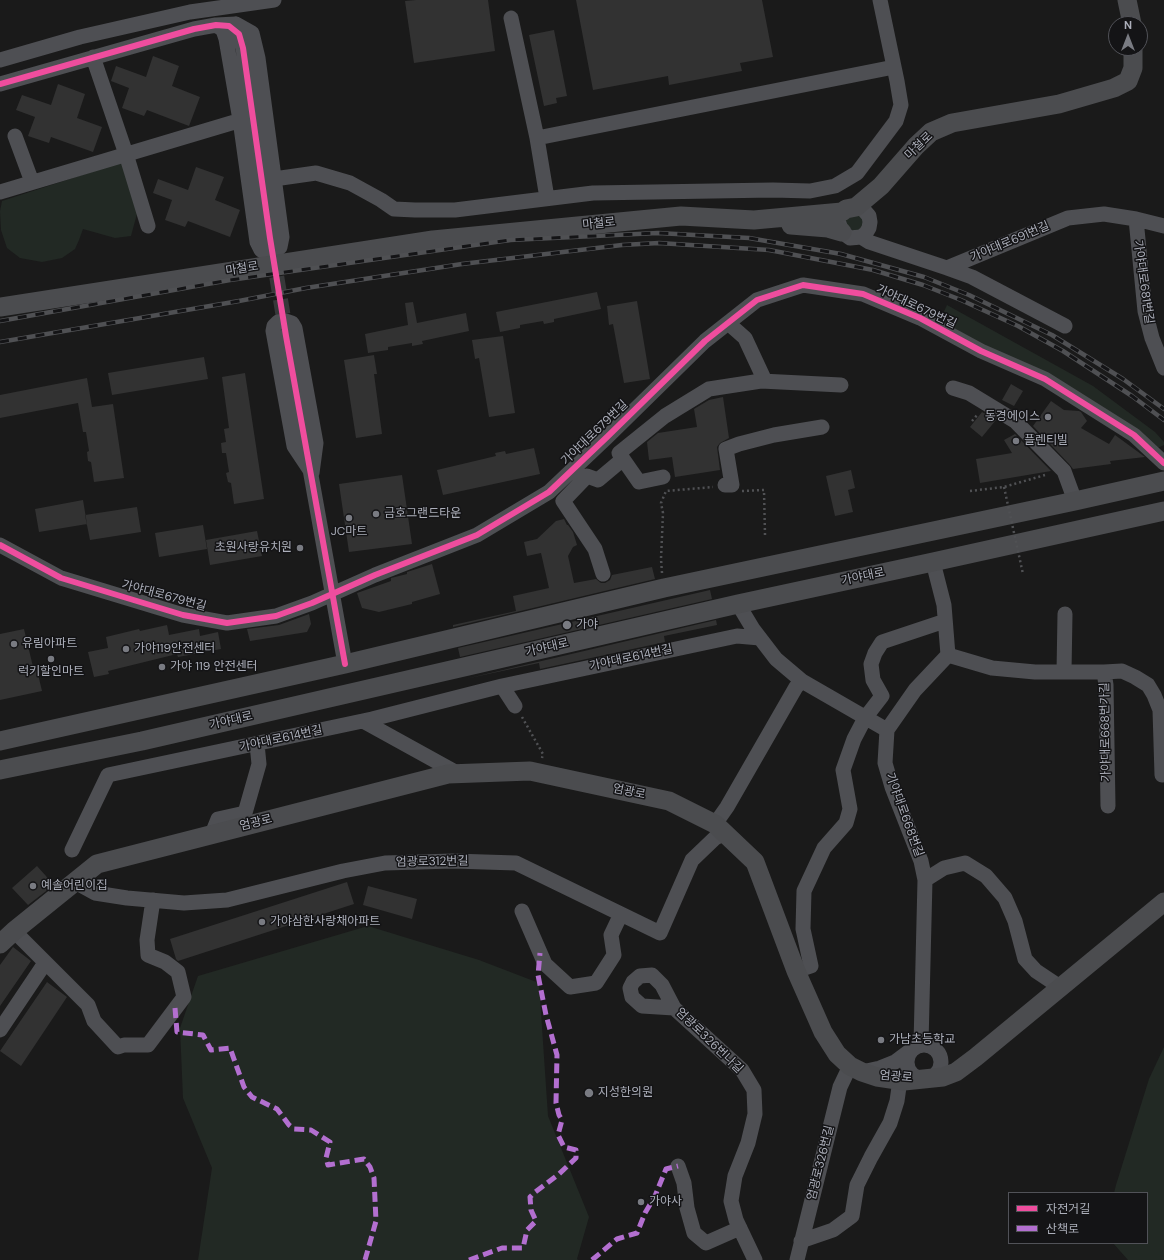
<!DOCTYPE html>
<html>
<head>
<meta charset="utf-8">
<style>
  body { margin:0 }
  #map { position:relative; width:1164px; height:1260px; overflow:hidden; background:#1a1a1a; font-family:"DM Sans","Noto Sans KR",sans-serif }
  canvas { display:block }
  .legend { position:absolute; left:1008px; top:1192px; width:140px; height:52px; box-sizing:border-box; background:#141416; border:1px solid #515258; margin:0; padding:5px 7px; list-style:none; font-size:12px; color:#acafba }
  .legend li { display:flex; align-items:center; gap:8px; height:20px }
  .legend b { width:20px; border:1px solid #515258 }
  .north { position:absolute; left:1108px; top:16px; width:40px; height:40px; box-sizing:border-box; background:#141416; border:1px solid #515258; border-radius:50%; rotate:0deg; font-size:11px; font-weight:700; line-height:16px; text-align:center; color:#acafba }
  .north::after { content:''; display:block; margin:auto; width:14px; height:18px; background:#797b82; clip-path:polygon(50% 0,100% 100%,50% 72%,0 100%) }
</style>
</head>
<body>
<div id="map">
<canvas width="1164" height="1260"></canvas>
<ul class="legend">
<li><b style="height:5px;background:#ef4d9e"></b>자전거길</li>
<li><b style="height:5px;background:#b36fd0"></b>산책로</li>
</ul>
<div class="north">N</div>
</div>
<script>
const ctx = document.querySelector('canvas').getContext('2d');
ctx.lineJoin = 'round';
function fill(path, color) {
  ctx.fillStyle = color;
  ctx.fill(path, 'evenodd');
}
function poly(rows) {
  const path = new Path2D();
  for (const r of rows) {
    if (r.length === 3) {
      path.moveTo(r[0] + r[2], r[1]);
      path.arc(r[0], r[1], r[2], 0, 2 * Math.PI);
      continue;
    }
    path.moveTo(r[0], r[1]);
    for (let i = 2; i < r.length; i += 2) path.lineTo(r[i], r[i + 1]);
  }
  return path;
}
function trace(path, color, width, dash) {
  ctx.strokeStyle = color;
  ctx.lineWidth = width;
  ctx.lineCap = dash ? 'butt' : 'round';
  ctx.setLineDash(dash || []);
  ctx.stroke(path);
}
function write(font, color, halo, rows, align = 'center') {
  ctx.font = font + ' "DM Sans","Noto Sans KR",sans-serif';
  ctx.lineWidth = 3;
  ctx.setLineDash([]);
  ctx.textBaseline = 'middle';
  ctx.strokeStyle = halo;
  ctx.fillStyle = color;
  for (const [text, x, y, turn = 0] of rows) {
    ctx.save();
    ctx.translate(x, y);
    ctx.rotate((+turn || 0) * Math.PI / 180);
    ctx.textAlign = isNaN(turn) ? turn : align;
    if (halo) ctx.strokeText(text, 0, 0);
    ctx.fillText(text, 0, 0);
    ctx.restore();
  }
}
fill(poly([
  [122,162,138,210,131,236,115,238,83,229,79,240,75,249,62,258,42,262,20,258,7,248,1,230,0,211,2,201],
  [848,213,864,216,861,231,849,232,845,216],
  [947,305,1093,386,1155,432,1164,442,1164,445,1151,451,1134,435,952,335,940,320],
  [368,926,479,960,539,983,548,1116,589,1217,577,1259,578,1260,198,1260,212,1168,183,1098,180,1028,198,976],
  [1164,1047,1164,1260,1128,1260,1113,1243,1147,1243,1147,1193,1114,1193,1116,1185,1149,1079]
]), '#222924');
fill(poly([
  [416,0,488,0,495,51,414,63,405,1],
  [576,0,762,0,773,57,740,63,742,71,669,85,668,76,593,90],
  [554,30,567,96,556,98,557,103,544,106,529,35],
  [153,56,179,66,172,86,200,97,189,126,147,110,144,116,122,108,129,88,111,81,116,66,146,77],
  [58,84,85,94,77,118,102,127,93,152,51,137,49,143,28,136,35,117,16,110,22,95,51,105],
  [196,167,224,177,215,200,240,210,230,237,188,221,185,227,165,220,172,200,153,193,158,179,188,190],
  [597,292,601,309,554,319,554,322,544,324,543,321,520,325,520,328,500,332,496,312],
  [637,301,650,379,624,383,613,324,609,325,607,306],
  [413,302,417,323,466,313,469,331,422,341,423,344,412,346,412,343,388,347,388,350,368,353,365,334,408,325,405,303],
  [503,336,515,413,489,417,479,358,475,359,472,340],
  [374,355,377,374,374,374,382,434,356,438,344,360],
  [204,357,208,379,112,395,108,373],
  [245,373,264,499,234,504,231,483,228,482,226,473,229,472,226,453,222,453,221,443,226,442,224,429,229,428,222,377],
  [87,378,92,407,113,404,124,478,94,482,91,462,88,461,87,452,89,451,86,432,83,432,78,403,0,418,0,395],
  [1011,384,1023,391,1014,406,1002,400],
  [723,397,729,438,720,443,717,447,720,470,675,477,672,457,649,460,647,442,658,433,697,427,694,409,709,400],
  [1051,401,1064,410,1079,411,1081,412,1087,421,1081,428,1109,444,1115,435,1145,457,1110,461,1111,464,1073,469,1070,465,1033,426],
  [982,412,996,420,982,437,970,427],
  [1015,434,1051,471,980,483,976,459,1012,453,1004,440],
  [534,448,540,474,443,495,437,470,496,456,495,453,505,451,506,454],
  [851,470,855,488,848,490,853,512,835,516,826,476],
  [402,475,412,544,349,552,339,484],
  [83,500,87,524,39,532,35,509],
  [137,507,141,532,90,540,85,515],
  [564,519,567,525,568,525,573,532,577,545,573,547,568,556,574,583,596,579,601,583,605,583,610,580,612,575,652,567,655,579,453,627,453,625,516,611,513,596,549,588,541,553,527,556,524,542,537,539,556,521],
  [203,525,207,549,159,557,155,533],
  [257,531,262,556,210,565,206,540],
  [432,564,440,594,412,602,412,604,379,612,362,608,357,593,391,581,391,578,407,574,407,572],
  [710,590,712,599,460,657,458,648],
  [309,614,311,624,307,632,250,641,247,629,279,625],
  [716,620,717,625,664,636,665,642,540,669,539,663,465,679],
  [167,625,169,635,199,629,200,636,218,632,221,649,178,657,177,654,108,671,109,674,94,677,88,652,108,648,106,637,139,629,140,631],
  [24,629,34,671,37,670,42,691,0,700,0,634],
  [37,866,54,885,28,905,12,888],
  [347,882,354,904,178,961,176,959,170,939],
  [368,886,417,899,412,919,363,905],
  [13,947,31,961,0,1006,0,965],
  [47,982,67,997,21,1066,0,1051]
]), '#323232');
trace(poly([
  [273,254,286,333]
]), '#37383a', 15, [15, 8]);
trace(poly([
  [972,421,978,414],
  [742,491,764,490,765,535],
  [970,491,1004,487,1045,475],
  [662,573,661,559,663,513,661,503,666,491,713,487],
  [522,717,543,754,542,758]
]), '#505154', 2.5, [2, 3]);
trace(poly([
  [511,18,537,138,547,198],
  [236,24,252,33,258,58,282,237,280,247,274,253,268,254,261,250,257,242,240,120,226,39,223,30,216,25,236,24],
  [93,57,126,154,148,226],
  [0,60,80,37,190,12,274,0],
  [0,84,194,29,216,25,229,26,239,34,243,48,270,238],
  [15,136,32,182],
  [537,138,894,67],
  [274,179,316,173,350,183,381,200,394,209,415,210,455,210,593,193,773,190,810,191,835,186,857,173,896,121,901,105,897,81,880,0],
  [0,192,248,118],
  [1136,219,1145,311,1152,338,1164,368],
  [839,223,842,232,850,238,861,237,866,233,869,228,870,222,869,216,862,208,856,207],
  [861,237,869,242,947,268,1068,218,1104,214,1136,219,1164,226],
  [947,268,972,277,1065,326],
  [286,321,292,323,295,328,316,443,312,473,294,446,273,331,274,326,278,322,286,321],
  [728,323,745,338,765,381],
  [286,336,345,664],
  [953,388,969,393,1015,421,1064,471,1075,501],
  [623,459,639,482,663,477],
  [725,485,732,485,726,449,739,444,774,435,822,427],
  [0,545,61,578,183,615,227,623,276,616,312,603,375,575,477,535,549,492,607,437,705,341,757,300,803,285,863,294,920,318,981,351,1045,379,1134,435,1164,463],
  [603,574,595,549,563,501,587,476,598,480,623,459,619,453,665,416,709,389,761,381,841,385],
  [738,604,753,629,776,659,802,681,887,730],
  [948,655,992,668,1035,672,1104,672,1122,671,1135,677,1148,685,1154,695,1160,710,1162,775],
  [1064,672,1065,614],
  [1104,672,1106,685,1108,806],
  [502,686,515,706],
  [363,721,459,774],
  [715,824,727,807,796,687,802,681],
  [212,834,218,819,245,813,259,764,257,744],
  [72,850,108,775,372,719,502,686,737,636,760,638],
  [925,880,944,868,965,863,986,876,1005,898,1015,921,1025,959,1036,971,1060,987],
  [75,882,95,893,127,898,184,903,227,900,343,871,385,863,453,861,516,863,660,933,692,860,715,838,725,833],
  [522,911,545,964,570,987,596,983,614,955,611,935,621,914],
  [14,931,88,1005,94,1021,118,1047,124,1045,148,1045,184,997,178,972,165,962,148,955,147,940,153,900],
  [796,971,811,966,803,929,804,891,824,848,846,823,850,809,843,770,854,739,865,718,882,696,873,680,871,664,875,653,882,642,945,621],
  [674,1008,642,1006,632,997,630,988,633,982,640,976,652,975,662,985,674,1008,742,1070,754,1090,755,1114,748,1143,735,1176,731,1201,736,1220,755,1260],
  [0,1030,45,963],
  [921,1044,925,880,921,861,892,787,885,763,887,730,915,690,948,655,944,605,933,562],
  [924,1062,17],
  [862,1072,880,1068,895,1062,911,1050],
  [678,1166,684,1183,687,1208,694,1233,706,1243,740,1228],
  [801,1241,833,1230,852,1216,857,1185,871,1157,890,1123,897,1101,900,1080],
  [797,1260,840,1087,850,1066]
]), '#4e4f53', 15);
trace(poly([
  [1127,0,1132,24],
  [791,225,828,228,842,232],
  [0,307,433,240,681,216,754,220,842,212,846,209,856,207,881,186,916,146,931,132,952,123,1059,104,1114,88,1128,81,1133,68,1133,48],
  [0,741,345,664,664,588,1075,501,1164,481],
  [0,770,142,741,738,604,933,562,1164,511],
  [0,944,14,931,97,864,448,774,530,771,669,801,715,824,755,862,796,971,823,1032,837,1054,850,1066,862,1072,877,1077,904,1081,943,1077,956,1072,976,1057,1164,902]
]), '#4b4c4f', 19);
const rail = poly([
  [0,321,230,280,510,240,658,233,749,238,841,254,924,277,969,295,1052,335,1123,379,1164,409],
  [0,342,239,301,306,288,462,264,622,245,659,243,769,250,873,270,923,285,961,300,1018,326,1063,351,1132,396,1164,420]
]);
trace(rail, '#4f5053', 4.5);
trace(rail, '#141416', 3, [9]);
trace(poly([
  [1004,487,1023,574]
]), '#505154', 2.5, [2, 3]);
trace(poly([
  [175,1008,177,1032,203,1035,211,1050,230,1048,244,1087,252,1097,277,1109,289,1125,294,1129,311,1130,330,1142,326,1158,328,1165,364,1159,370,1167,374,1178,376,1221,365,1260],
  [469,1260,502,1248,523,1248,527,1230,536,1221,531,1210,530,1197,534,1193,559,1174,576,1158,576,1150,564,1147,558,1135,562,1120,559,1115,556,1103,557,1055,546,1015,538,975,540,953],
  [592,1260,617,1239,637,1233,645,1213,655,1196,666,1169,678,1166]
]), '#b36fd0', 5, [10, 5]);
trace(poly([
  [0,84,194,29,216,25,229,26,239,34,243,48,270,238,286,336,345,664],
  [0,545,61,578,183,615,227,623,276,616,312,603,375,575,477,535,549,492,607,437,705,341,757,300,803,285,863,294,920,318,981,351,1045,379,1134,435,1164,463]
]), '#ef4d9e', 6);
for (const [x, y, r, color] of [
  [1048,417,4,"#797b82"],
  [1016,441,4,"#797b82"],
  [376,514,4,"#797b82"],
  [349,518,4,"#797b82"],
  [300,548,4,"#797b82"],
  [567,625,5,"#797b82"],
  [14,644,4,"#797b82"],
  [126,649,4,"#797b82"],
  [51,659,4,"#797b82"],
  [162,667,4,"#797b82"],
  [33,886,4,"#797b82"],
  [262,922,4,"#797b82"],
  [881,1040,4,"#797b82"],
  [589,1093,5,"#797b82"],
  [641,1202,4,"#797b82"]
]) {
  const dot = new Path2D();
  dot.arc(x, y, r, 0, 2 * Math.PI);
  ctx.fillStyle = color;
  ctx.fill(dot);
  trace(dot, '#141416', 1.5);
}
write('12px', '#acafba', '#141416', [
  ["마철로",919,146,-44],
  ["마철로",599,224,-6],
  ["가야대로691번길",1010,242,-23],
  ["마철로",242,269,-9],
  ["가야대로681번길",1143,282,82],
  ["가야대로679번길",916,307,25],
  ["가야대로679번길",595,433,-44],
  ["가야대로",863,577,-12],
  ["가야대로679번길",164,596,15],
  ["가야대로",547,648,-13],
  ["가야대로614번길",631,658,-12],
  ["가야대로",231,721,-13],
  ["가야대로668번가길",1106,732,-91],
  ["가야대로614번길",281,739,-12],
  ["엄광로",629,792,12],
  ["가야대로668번길",904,815,70],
  ["엄광로",256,823,-14],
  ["엄광로312번길",432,862,-1],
  ["엄광로326번나길",709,1041,44],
  ["엄광로",896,1077,5],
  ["엄광로326번길",821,1163,-76]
]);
write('12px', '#acafba', '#141416', [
  ["동경에이스",1040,417,"right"],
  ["플렌티빌",1024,441],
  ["금호그랜드타운",384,514],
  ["JC마트",349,532,"center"],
  ["초원사랑유치원",292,548,"right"],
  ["가야",576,625],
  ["유림아파트",22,644],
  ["가야119안전센터",134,649],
  ["가야 119 안전센터",170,667],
  ["럭키할인마트",51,672,"center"],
  ["예솔어린이집",41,886],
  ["가야삼한사랑채아파트",270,922],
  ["가남초등학교",889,1040],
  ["지성한의원",598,1093],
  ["가야사",649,1202]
], 'left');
</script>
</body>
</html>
